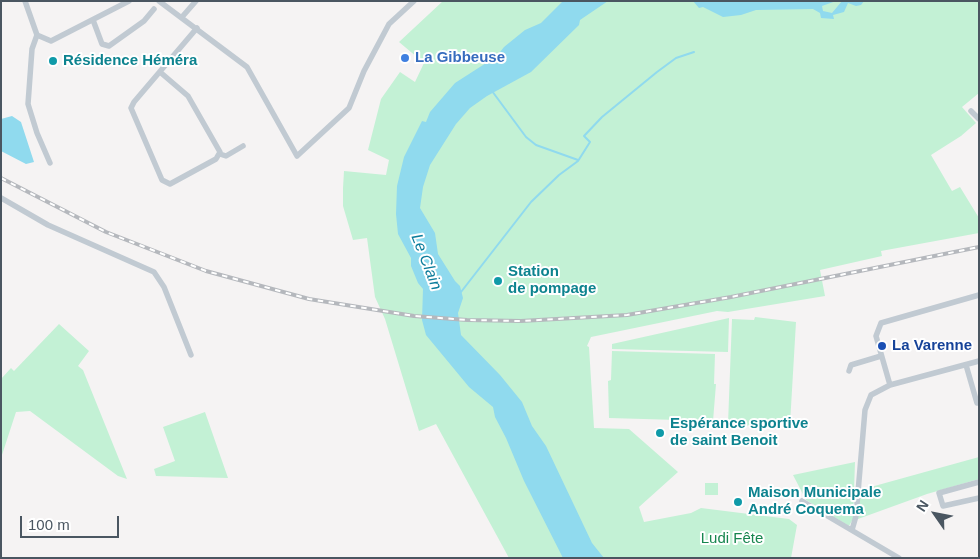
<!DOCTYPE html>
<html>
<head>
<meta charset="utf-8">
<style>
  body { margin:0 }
  #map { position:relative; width:980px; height:559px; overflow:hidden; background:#f5f3f3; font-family:Helvetica,sans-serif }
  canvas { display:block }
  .frame { position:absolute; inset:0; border:2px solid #4a5661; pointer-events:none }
  .north { position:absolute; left:910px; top:489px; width:50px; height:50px; -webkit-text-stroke:4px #fff; paint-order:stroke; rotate:303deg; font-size:14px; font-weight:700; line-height:20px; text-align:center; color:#4a5661 }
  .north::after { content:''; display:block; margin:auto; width:18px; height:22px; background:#4a5661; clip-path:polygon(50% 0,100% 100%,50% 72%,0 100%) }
  .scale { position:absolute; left:20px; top:516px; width:99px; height:22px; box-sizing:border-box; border:2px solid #4a5661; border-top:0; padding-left:6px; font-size:15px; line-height:18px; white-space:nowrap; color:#4a5661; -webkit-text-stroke:4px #fff; paint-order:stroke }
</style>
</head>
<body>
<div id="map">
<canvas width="980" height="559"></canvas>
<div class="frame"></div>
<div class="north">N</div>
<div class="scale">100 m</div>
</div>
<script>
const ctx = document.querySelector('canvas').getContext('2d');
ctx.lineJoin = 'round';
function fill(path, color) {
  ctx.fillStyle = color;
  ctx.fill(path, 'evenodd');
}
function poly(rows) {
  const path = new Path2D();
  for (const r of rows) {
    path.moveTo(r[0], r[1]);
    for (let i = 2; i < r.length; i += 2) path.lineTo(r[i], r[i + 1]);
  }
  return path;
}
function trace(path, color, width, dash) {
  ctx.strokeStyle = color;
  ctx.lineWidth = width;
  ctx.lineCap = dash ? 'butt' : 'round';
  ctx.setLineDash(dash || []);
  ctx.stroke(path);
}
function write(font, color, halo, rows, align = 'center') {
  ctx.font = font + ' Helvetica,sans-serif';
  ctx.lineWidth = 4;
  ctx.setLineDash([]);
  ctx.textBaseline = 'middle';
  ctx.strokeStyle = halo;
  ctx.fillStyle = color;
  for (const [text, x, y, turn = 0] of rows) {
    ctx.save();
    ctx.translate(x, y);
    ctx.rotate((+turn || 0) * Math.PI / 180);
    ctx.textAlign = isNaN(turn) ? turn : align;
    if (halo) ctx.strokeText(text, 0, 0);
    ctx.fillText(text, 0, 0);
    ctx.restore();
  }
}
fill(poly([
  [443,1,979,1,979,93,962,107,976,123,961,136,931,155,952,191,960,187,979,218,979,233,881,251,882,256,820,270,825,296,728,312,717,311,591,337,587,346,589,347,594,428,629,429,678,472,639,507,644,522,691,513,701,508,789,519,797,525,791,558,509,558,436,424,419,431,385,319,375,297,367,238,353,240,343,206,343,188,344,171,386,175,389,160,368,150,381,99,400,72,415,82,424,63,399,42],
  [755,317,796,322,790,424,769,424,768,427,728,424,732,319,754,320],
  [729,318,728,352,612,349,612,344],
  [59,324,89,351,78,366,83,370,127,479,118,476,30,411,16,412,1,458,1,379,11,368,14,371],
  [612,351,715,354,714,384,716,384,713,421,609,418,608,381,611,380],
  [205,412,228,478,156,476,154,469,175,461,163,427],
  [979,457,979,479,927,494,858,519,860,490],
  [855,462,853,519,849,526,806,500,793,475],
  [705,483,718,483,718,495,705,495]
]), '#c3f1d5');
fill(poly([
  [563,1,608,1,580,20,579,25,531,72,487,96,470,108,456,124,430,165,423,187,420,208,435,233,438,254,455,281,460,286,463,298,458,313,461,335,500,375,522,402,532,426,546,446,592,543,604,558,563,558,524,481,506,438,495,417,493,407,469,387,426,335,422,320,423,289,418,283,411,266,411,258,398,234,396,214,397,186,404,157,422,121,426,122,430,112,455,83,497,56,504,47,525,30,541,23],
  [693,1,836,1,822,6,823,11,832,13,842,1,864,1,861,5,856,6,848,3,844,12,833,15,834,19,821,18,820,13,813,9,756,10,741,15,723,17,703,7,699,8],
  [12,116,21,122,34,162,26,164,1,151,1,119]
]), '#90daee');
trace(poly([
  [492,91,526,137,536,145,578,160],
  [461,292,531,202,559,175,578,161,590,142,584,136,602,117,657,72,676,58,694,52]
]), '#90daee', 2);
trace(poly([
  [25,1,37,35,51,41,129,1],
  [159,1,247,67,297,156,349,108,364,71,389,24,414,1],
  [182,17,196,1],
  [93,20,102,44,109,46,144,21,154,9],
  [37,35,32,49,28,104,37,133,50,163],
  [160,72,188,96,220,152,216,159,170,184,162,180,131,108,134,102,197,28],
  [971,111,979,119],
  [220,154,226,156,243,146],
  [1,198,48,225,154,272,164,287,191,355],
  [966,365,977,403],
  [849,371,851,365,881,356],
  [890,385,876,336,881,323,979,295],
  [979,482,939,493,943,506,979,498],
  [802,501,899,558],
  [852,530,856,516,865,410,871,395,890,385,979,361]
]), '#c1cad2', 5.5);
const rail = poly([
  [1,178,106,232,206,271,309,299,414,316,467,320,521,321,627,315,731,297,979,247]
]);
trace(rail, '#b5b8bd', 4);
trace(rail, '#fff', 2, [5.5]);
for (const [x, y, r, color] of [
  [405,58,5,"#3f7fe0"],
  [53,61,5,"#0f9aa8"],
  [498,281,5,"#0f9aa8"],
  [882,346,5,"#1a4fb4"],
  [660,433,5,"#0f9aa8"],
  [738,502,5,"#0f9aa8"]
]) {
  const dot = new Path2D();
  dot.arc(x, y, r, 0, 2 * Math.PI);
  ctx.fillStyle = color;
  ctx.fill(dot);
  trace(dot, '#fff', 2);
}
write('bold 15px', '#366cbe', '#fff', [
  ["La Gibbeuse",415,58]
], 'left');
write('bold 15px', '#0d838f', '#fff', [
  ["Résidence Héméra",63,61],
  ["Station",508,272],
  ["de pompage",508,289],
  ["Espérance sportive",670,424],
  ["de saint Benoit",670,441],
  ["Maison Municipale",748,493],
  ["André Coquema",748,510]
], 'left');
write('bold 15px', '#164399', '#fff', [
  ["La Varenne",892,346]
], 'left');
write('15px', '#17864f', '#fff', [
  ["Ludi Fête",732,539]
]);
write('italic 16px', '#0c7c9b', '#fff', [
  ["Le Clain",426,262,69]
]);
</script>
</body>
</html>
